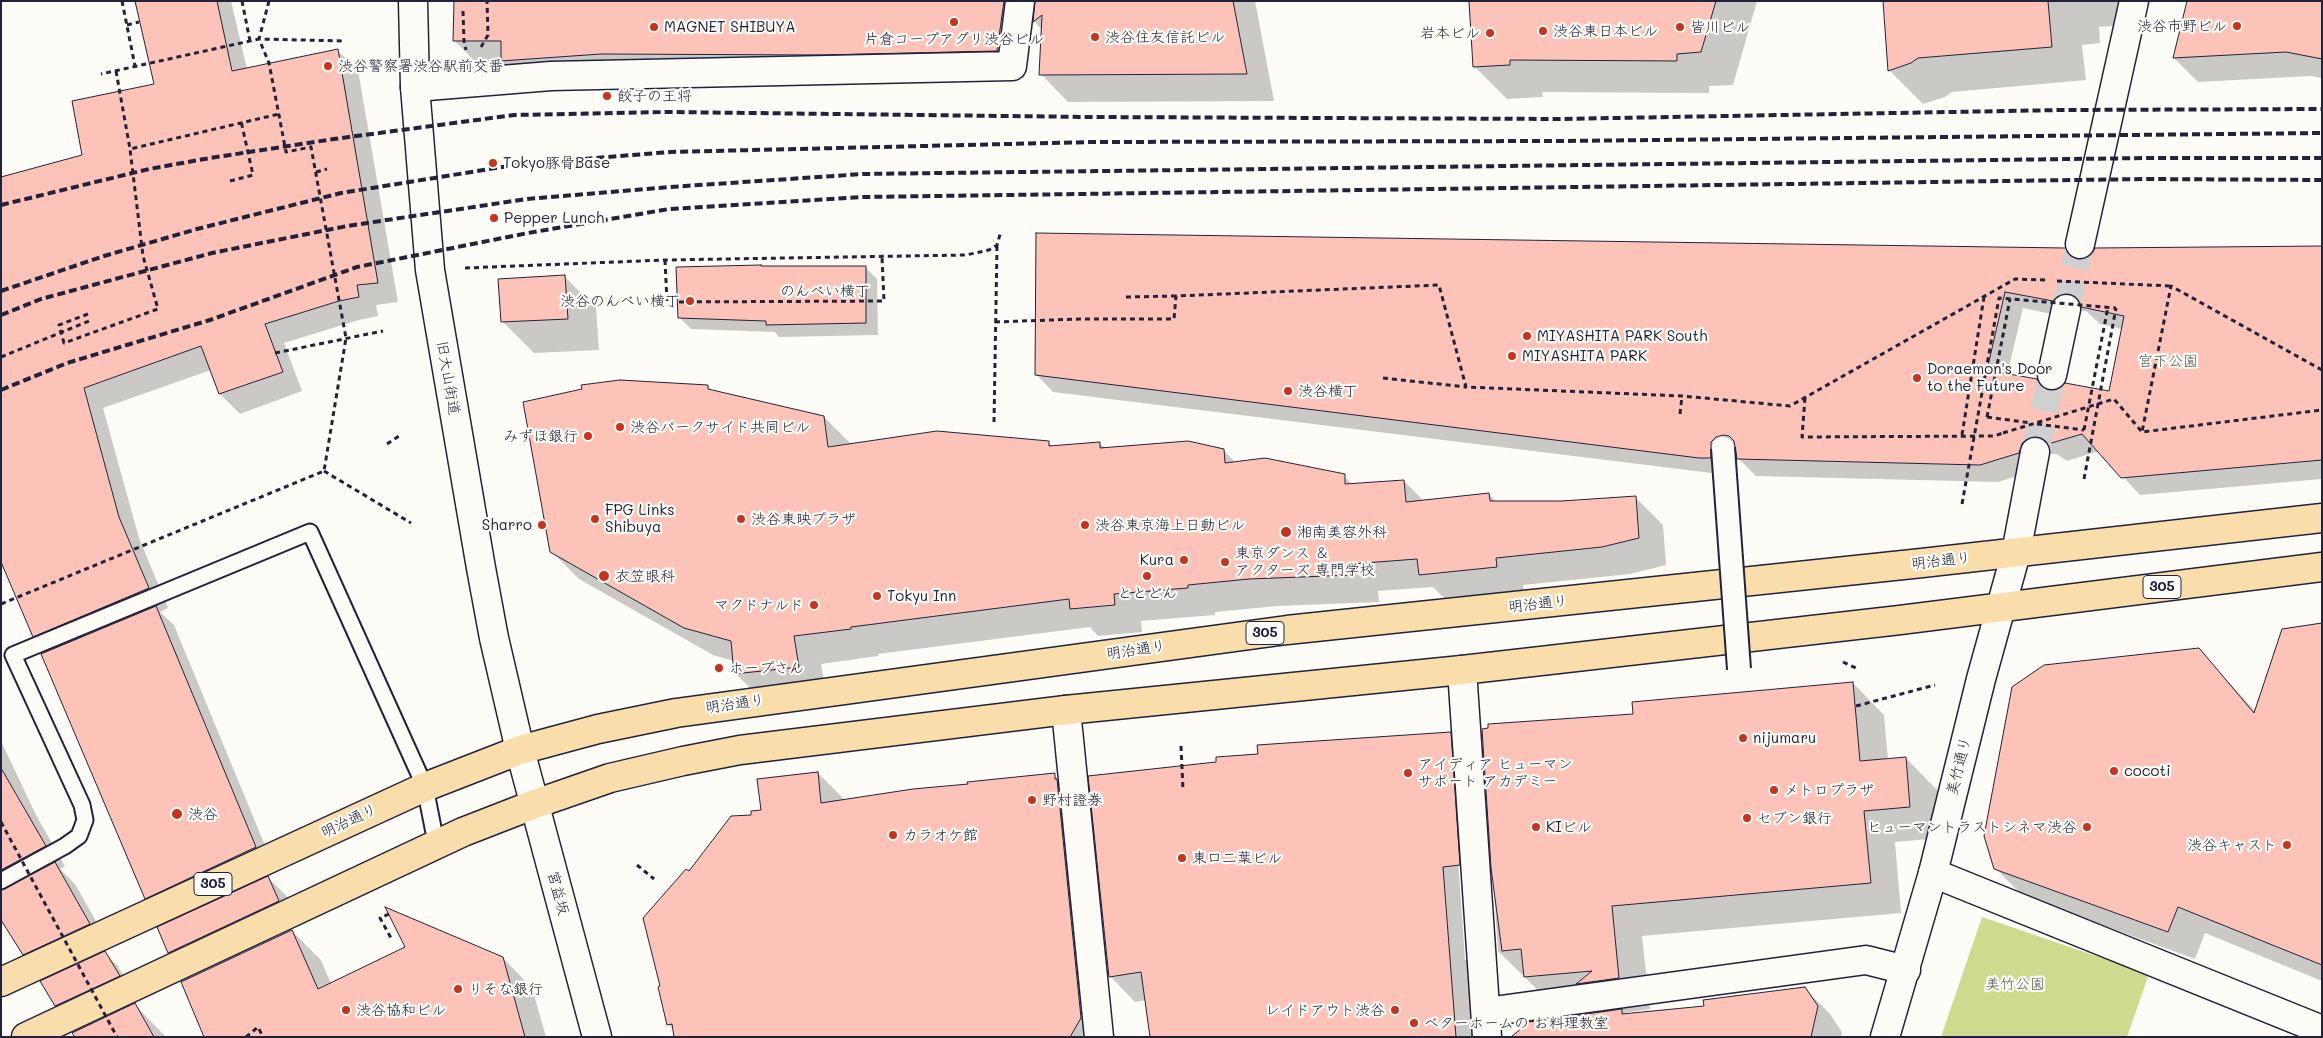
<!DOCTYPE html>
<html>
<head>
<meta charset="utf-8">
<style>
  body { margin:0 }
  #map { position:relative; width:2323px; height:1038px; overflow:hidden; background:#fdfcf7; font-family:Mali,sans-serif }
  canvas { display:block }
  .frame { position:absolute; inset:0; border:2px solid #22223b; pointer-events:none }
</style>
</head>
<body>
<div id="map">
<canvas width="2323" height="1038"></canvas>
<div class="frame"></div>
</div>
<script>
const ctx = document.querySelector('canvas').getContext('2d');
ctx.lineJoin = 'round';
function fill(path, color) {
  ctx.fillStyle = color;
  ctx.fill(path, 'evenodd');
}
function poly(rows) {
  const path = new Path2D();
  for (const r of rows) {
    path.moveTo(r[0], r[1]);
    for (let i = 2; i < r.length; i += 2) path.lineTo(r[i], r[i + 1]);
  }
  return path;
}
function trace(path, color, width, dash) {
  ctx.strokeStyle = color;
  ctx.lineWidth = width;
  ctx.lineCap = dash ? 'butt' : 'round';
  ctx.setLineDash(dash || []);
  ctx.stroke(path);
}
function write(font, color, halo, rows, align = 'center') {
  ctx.font = font + ' Mali,"Klee One",sans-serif';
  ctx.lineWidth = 4.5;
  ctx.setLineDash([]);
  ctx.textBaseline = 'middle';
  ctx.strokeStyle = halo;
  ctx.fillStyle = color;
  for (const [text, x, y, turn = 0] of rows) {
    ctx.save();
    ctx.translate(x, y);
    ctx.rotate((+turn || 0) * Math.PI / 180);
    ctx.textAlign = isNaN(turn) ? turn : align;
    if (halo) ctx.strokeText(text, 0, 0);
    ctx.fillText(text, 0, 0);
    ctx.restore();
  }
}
fill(poly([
  [1982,917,2149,974,2127,1037,1941,1037]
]), '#cedb8e');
fill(poly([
  [137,1,231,1,247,69,338,51,358,70,398,302,376,305,378,316,359,320,284,343,302,391,240,414,220,394,211,370,103,408,139,538,168,608,160,612,174,625,273,865,164,915,146,898,50,651,34,636,83,155,156,85],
  [455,1,1255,1,1274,101,1068,102,1041,74,1042,30,1034,21,1024,78,849,82,482,69,455,41],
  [1470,1,1757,1,1733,85,1709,86,1709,93,1542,92,1543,97,1507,99,1475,67],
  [1884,1,2124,1,2125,25,2099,27,2100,43,2082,45,2086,80,1952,92,1945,97,1923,104,1889,70],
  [2322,1,2322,78,2311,76,2198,82,2174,58],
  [2322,246,2322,479,2140,495,2099,451,2067,461,2057,454,2048,454,2036,470,1998,482,1756,476,1738,458,1737,453,1734,454,1728,475,1053,392,1036,374,2064,249,2077,261],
  [2023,308,2071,318,2079,311,2086,311,2100,324,2123,329,2110,393,2048,391,2036,380,2007,375],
  [865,267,877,279,878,335,779,337,775,332,691,329,679,317],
  [564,276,596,308,599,350,534,353,502,321],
  [707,386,712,391,824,417,852,445,1048,442,1053,447,1099,443,1105,448,1223,450,1236,463,1344,476,1353,485,1404,481,1424,501,1489,494,1497,503,1562,502,1635,497,1663,525,1666,565,1630,574,1523,585,1524,594,1448,602,1433,587,1378,591,1379,602,1277,606,1215,612,1215,615,1141,621,1142,632,1098,636,1090,627,878,654,878,656,821,664,826,694,763,701,736,674,734,661,713,655,579,579,551,551],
  [2322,625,2322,981,2205,933,2195,959,2023,896,1995,868,2199,650,2256,712],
  [1853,683,1884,715,1888,760,1906,758,1937,790,1941,838,1895,842,1901,913,1642,936,1650,1009,1624,1013,1626,1015,1705,1007,1804,988,1830,1014,1842,1032,1841,1037,1513,1037,1606,1013,1598,1004,1556,1008,1498,951,1483,730,1634,715],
  [1450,733,1475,758,1479,1037,1151,1037,1146,1000,1135,1002,1110,976,1218,763,1259,755],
  [1451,758,1454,758,1467,960,1465,960],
  [1,741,37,817,65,866,60,869,75,884,109,944,44,974,24,954,1,918],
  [818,773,843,798,843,801,1054,775,1080,800,1105,1037,675,1037,674,1030,668,1024,689,873,753,816],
  [268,878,286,895,296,919,187,970,169,952],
  [292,931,321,960,331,984,503,958,532,988,546,1037,206,1037],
  [105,953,117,965,131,988,68,1017,56,1005],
  [135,1005,166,1037,76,1037]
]), '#0003');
const building = poly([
  [135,1,217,1,232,71,338,49,378,283,357,285,359,297,339,301,265,324,283,372,219,394,201,346,84,388,119,517,149,588,33,637,1,562,1,177,82,155,72,101,154,84,135,1],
  [454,1,1004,1,997,51,821,55,601,54,501,61,501,41,453,41,454,1],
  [1035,1,1233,1,1247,74,1039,75,1042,15,1033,22,1035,1],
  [1469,1,1716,1,1701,52,1677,54,1677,61,1510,60,1510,65,1473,67,1469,1],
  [1883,1,2048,1,2052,47,1918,58,1911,63,1888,71,1883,1],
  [2187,1,2322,1,2322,59,2286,52,2173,58,2187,1],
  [1036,233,2065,248,2069,255,2077,259,2085,259,2091,255,2095,248,2322,246,2322,460,2121,478,2082,434,2048,444,2038,437,2030,437,2023,442,2019,453,1980,465,1737,459,1734,441,1729,436,1723,435,1716,437,1711,442,1711,458,1699,458,1035,375,1036,233],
  [2005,292,2053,301,2061,294,2069,294,2077,298,2081,307,2124,316,2109,391,2065,383,2057,390,2049,390,2041,386,2037,379,1987,370,2005,292],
  [761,265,761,266,866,266,866,323,766,325,766,321,678,318,676,267,761,265],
  [565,275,568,319,501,322,498,279,565,275],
  [620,380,708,385,708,389,824,416,828,447,937,431,1049,441,1049,446,1100,442,1100,448,1188,441,1224,449,1225,463,1265,458,1345,474,1345,484,1404,480,1406,502,1489,493,1490,501,1562,501,1636,496,1639,538,1602,547,1496,558,1497,567,1419,575,1417,559,1351,564,1352,575,1249,579,1188,585,1188,588,1114,594,1115,605,1070,609,1069,599,851,627,851,629,794,636,799,667,734,674,731,641,684,628,550,552,523,402,582,389,581,385,620,380],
  [156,606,256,847,145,899,41,654,156,606],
  [2322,623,2322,965,2178,907,2168,932,1994,869,1984,836,2012,687,2044,665,2199,648,2254,713,2282,629,2322,623],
  [1853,682,1860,761,1906,757,1910,807,1864,811,1871,883,1612,906,1619,978,1576,984,1592,971,1524,977,1521,949,1502,951,1491,868,1482,729,1488,728,1488,724,1633,714,1632,702,1853,682],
  [1451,732,1460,865,1443,867,1456,1037,1150,1037,1141,972,1109,977,1088,776,1216,762,1216,757,1258,754,1257,745,1451,732],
  [1,768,46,846,1,870,1,768],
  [818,772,821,803,913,789,968,784,967,782,1055,773,1055,779,1057,779,1081,1018,1070,1037,674,1037,672,1024,667,1025,658,987,660,986,643,918,686,869,689,871,731,816,751,815,751,811,761,810,757,779,818,772],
  [55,862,90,924,23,955,1,920,1,890,55,862],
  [268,876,279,901,168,953,157,927,268,876],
  [385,907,503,957,525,1037,204,1037,181,982,292,930,318,989,405,947,385,907],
  [105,951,120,976,55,1006,40,981,105,951],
  [1805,987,1818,1006,1811,1037,1511,1037,1529,1022,1622,1009,1622,1014,1704,1006,1703,1000,1805,987],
  [135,1003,154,1037,75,1037,72,1033,135,1003]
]);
fill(building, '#fec3b8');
trace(building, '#22223b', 1);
trace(poly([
  [2066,309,2080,244],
  [2035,452,2052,375]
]), '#d1d0d1', 28, [28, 14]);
const service = poly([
  [1,881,65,846,79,836,85,820,82,805,13,655,310,532,425,787,436,843]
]);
const minor = poly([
  [415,87,551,76,1012,66,1020,1],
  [1462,670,1487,1037],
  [1066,710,1099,1037],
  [1933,873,2322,1030],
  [1486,1012,1866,960,1906,970]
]);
const tertiary = poly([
  [413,1,415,87,430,270,481,568,494,638,520,750,597,1037],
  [2080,244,2134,1],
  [2052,375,2066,309],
  [1885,1037,1933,873,1981,679,2016,553,2035,452]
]);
const primary = poly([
  [1,982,425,787,520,750,598,729,676,713,1287,630,1922,563,2322,518],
  [26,1037,463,832,535,804,610,778,683,761,740,750,1066,710,1462,670,1900,620,2322,567]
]);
trace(service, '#22223b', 19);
trace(minor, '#22223b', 31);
trace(tertiary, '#22223b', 31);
trace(primary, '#22223b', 31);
trace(poly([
  [122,1,135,66],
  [242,1,250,41],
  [269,1,259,39,344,41],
  [463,11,464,41,466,50],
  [127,25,139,22],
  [481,47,488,35,487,1],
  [116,71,130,149],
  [316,172,327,169],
  [230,181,253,175,241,121],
  [665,260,667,302,884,301,882,257],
  [465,268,665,260,966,255,989,250,997,245,1001,231],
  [1126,297,1176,296],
  [88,314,59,325,64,343,158,309,143,256,130,149,279,114],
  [995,322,1080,319,1174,319,1176,296,1439,285,1466,387,1682,396,1790,406,2015,279,2047,280],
  [275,353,383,331],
  [1,357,89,321],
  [2322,370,2171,286,2142,432,2322,410],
  [1383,378,1466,387],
  [1805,398,1802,437,1994,436,2003,433],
  [1680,414,1682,396],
  [1987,417,2010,299],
  [994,422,997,246],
  [2084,430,2108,307],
  [1962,435,1984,297],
  [387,444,399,436],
  [324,471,411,523],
  [2084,479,2116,308],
  [1,604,324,471,346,338,311,147,286,152,269,63,259,39,101,74],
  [1843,662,1856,668],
  [1856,706,1935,685],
  [1181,746,1183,790],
  [637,865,654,879],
  [389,914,380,918,391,938],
  [246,1037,258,1027,263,1037]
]), '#22223b', 3, [5, 4]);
trace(service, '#fdfcf7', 15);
trace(minor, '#fdfcf7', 28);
trace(tertiary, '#fdfcf7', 28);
trace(primary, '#f9deab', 28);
trace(poly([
  [1,205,149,169,210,158,334,139,514,115,667,112,1090,117,1559,119,2063,110,2322,109],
  [1,291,104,256,197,229,341,193,521,164,670,152,1092,142,1559,141,2322,133],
  [1,315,41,299,212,253,347,226,527,199,670,187,863,174,2151,158,2322,158],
  [1,390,67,363,210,320,357,267,528,233,669,209,864,197,2146,179,2322,180]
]), '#22223b', 4, [8, 4]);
const pedestrianBridge = poly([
  [1723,448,1739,669]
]);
trace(pedestrianBridge, '#22223b', 26, []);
trace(poly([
  [2057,281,2171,286],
  [1987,417,2031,423],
  [2037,424,2084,430],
  [2003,433,2114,399,2142,432],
  [1962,504,1999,298,2116,308],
  [1,822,117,1037]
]), '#22223b', 3, [5, 4]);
trace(pedestrianBridge, '#fdfcf7', 22);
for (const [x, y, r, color] of [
  [954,22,5,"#c8321e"],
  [2237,26,5,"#c8321e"],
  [654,27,5,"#c8321e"],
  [1680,27,5,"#c8321e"],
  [1543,31,5,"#c8321e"],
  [1490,33,5,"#c8321e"],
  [1095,37,5,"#c8321e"],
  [328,66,5,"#c8321e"],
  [607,96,5,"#c8321e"],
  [493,163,5,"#c8321e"],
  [494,218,5,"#c8321e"],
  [690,301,5,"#c8321e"],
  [1527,336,5,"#c8321e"],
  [1512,356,5,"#c8321e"],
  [1917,378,5,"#c8321e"],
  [1288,391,5,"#c8321e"],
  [620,427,5,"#c8321e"],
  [588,436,5,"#c8321e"],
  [595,519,5,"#c8321e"],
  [741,519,5,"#c8321e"],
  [542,525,5,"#c8321e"],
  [1085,525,5,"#c8321e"],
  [1286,532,6,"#c8321e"],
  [1184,560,5,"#c8321e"],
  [1225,562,5,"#c8321e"],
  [604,576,6,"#c8321e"],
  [1147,576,5,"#c8321e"],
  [877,596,5,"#c8321e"],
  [814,605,5,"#c8321e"],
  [719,668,5,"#c8321e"],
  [1743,738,5,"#c8321e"],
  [2114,771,5,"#c8321e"],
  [1408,773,5,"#c8321e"],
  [1774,790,5,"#c8321e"],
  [1032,800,5,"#c8321e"],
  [177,814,6,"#c8321e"],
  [1747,818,5,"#c8321e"],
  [1536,827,5,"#c8321e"],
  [2087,827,5,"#c8321e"],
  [893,835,5,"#c8321e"],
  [2287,845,5,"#c8321e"],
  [1182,858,5,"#c8321e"],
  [458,989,5,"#c8321e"],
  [346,1010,5,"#c8321e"],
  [1395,1010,5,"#c8321e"],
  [1414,1023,5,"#c8321e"]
]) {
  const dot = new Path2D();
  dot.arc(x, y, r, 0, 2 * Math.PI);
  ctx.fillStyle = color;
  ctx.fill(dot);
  trace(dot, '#fdfcf7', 2);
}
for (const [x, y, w] of [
  [2162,587,38],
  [1265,633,38],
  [213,884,38]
]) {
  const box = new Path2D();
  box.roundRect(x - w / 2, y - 11.5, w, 23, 4);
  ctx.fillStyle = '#fdfcf7';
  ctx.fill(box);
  trace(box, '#22223b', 1);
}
write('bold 14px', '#22223b', null, [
  ["305",2162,587],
  ["305",1265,633],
  ["305",213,884]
]);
write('15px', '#22223b', '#fdfcf7', [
  ["渋谷市野ビル",2227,26,"right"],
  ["MAGNET SHIBUYA",664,27],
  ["皆川ビル",1690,27],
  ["渋谷東日本ビル",1553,31],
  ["岩本ビル",1480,33,"right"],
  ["渋谷住友信託ビル",1105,37],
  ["片倉コープアグリ渋谷ビル",954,39,"center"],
  ["渋谷警察署渋谷駅前交番",338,66],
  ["餃子の王将",617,96],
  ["Tokyo豚骨Base",503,163],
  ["Pepper Lunch",504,218],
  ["渋谷のんべい横丁",680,301,"right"],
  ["MIYASHITA PARK South",1537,336],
  ["MIYASHITA PARK",1522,356],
  ["Doraemon's Door",1927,369],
  ["to the Future",1927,386],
  ["渋谷横丁",1298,391],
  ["渋谷パークサイド共同ビル",630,427],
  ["みずほ銀行",578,436,"right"],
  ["FPG Links",605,510],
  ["Shibuya",605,527],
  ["渋谷東映プラザ",751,519],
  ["Sharro",532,525,"right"],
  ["渋谷東京海上日動ビル",1095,525],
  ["湘南美容外科",1297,532],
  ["東京ダンス ＆",1235,553],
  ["アクターズ 専門学校",1235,570],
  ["Kura",1174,560,"right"],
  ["衣笠眼科",615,576],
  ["ととどん",1147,593,"center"],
  ["Tokyu Inn",887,596],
  ["マクドナルド",804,605,"right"],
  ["ホープさん",729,668],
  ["nijumaru",1753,738],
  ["アイディア ヒューマン",1418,764],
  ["サポート アカデミー",1418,781],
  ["cocoti",2124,771],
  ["メトロプラザ",1784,790],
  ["野村證券",1042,800],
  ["渋谷",188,814],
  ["セブン銀行",1757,818],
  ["KIビル",1546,827],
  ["ヒューマントラストシネマ渋谷",2077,827,"right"],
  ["カラオケ館",903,835],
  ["渋谷キャスト",2277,845,"right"],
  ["東口二葉ビル",1192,858],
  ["りそな銀行",468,989],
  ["渋谷協和ビル",356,1010],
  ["レイドアウト渋谷",1385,1010,"right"],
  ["ベターホームの お料理教室",1424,1023]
], 'left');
write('15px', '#22223b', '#fdfcf7', [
  ["のんべい横丁",825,291],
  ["旧大山街道",448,378,80],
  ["明治通り",1941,561,-6],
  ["明治通り",1538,604,-6],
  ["明治通り",1136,650,-8],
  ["明治通り",735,704,-8],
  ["美竹通り",1959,766,-76],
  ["明治通り",349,821,-25],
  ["宮益坂",558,893,75]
]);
write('15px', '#565a54', '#fdfcf7', [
  ["宮下公園",2168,361],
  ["美竹公園",2015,984]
]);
</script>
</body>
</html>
